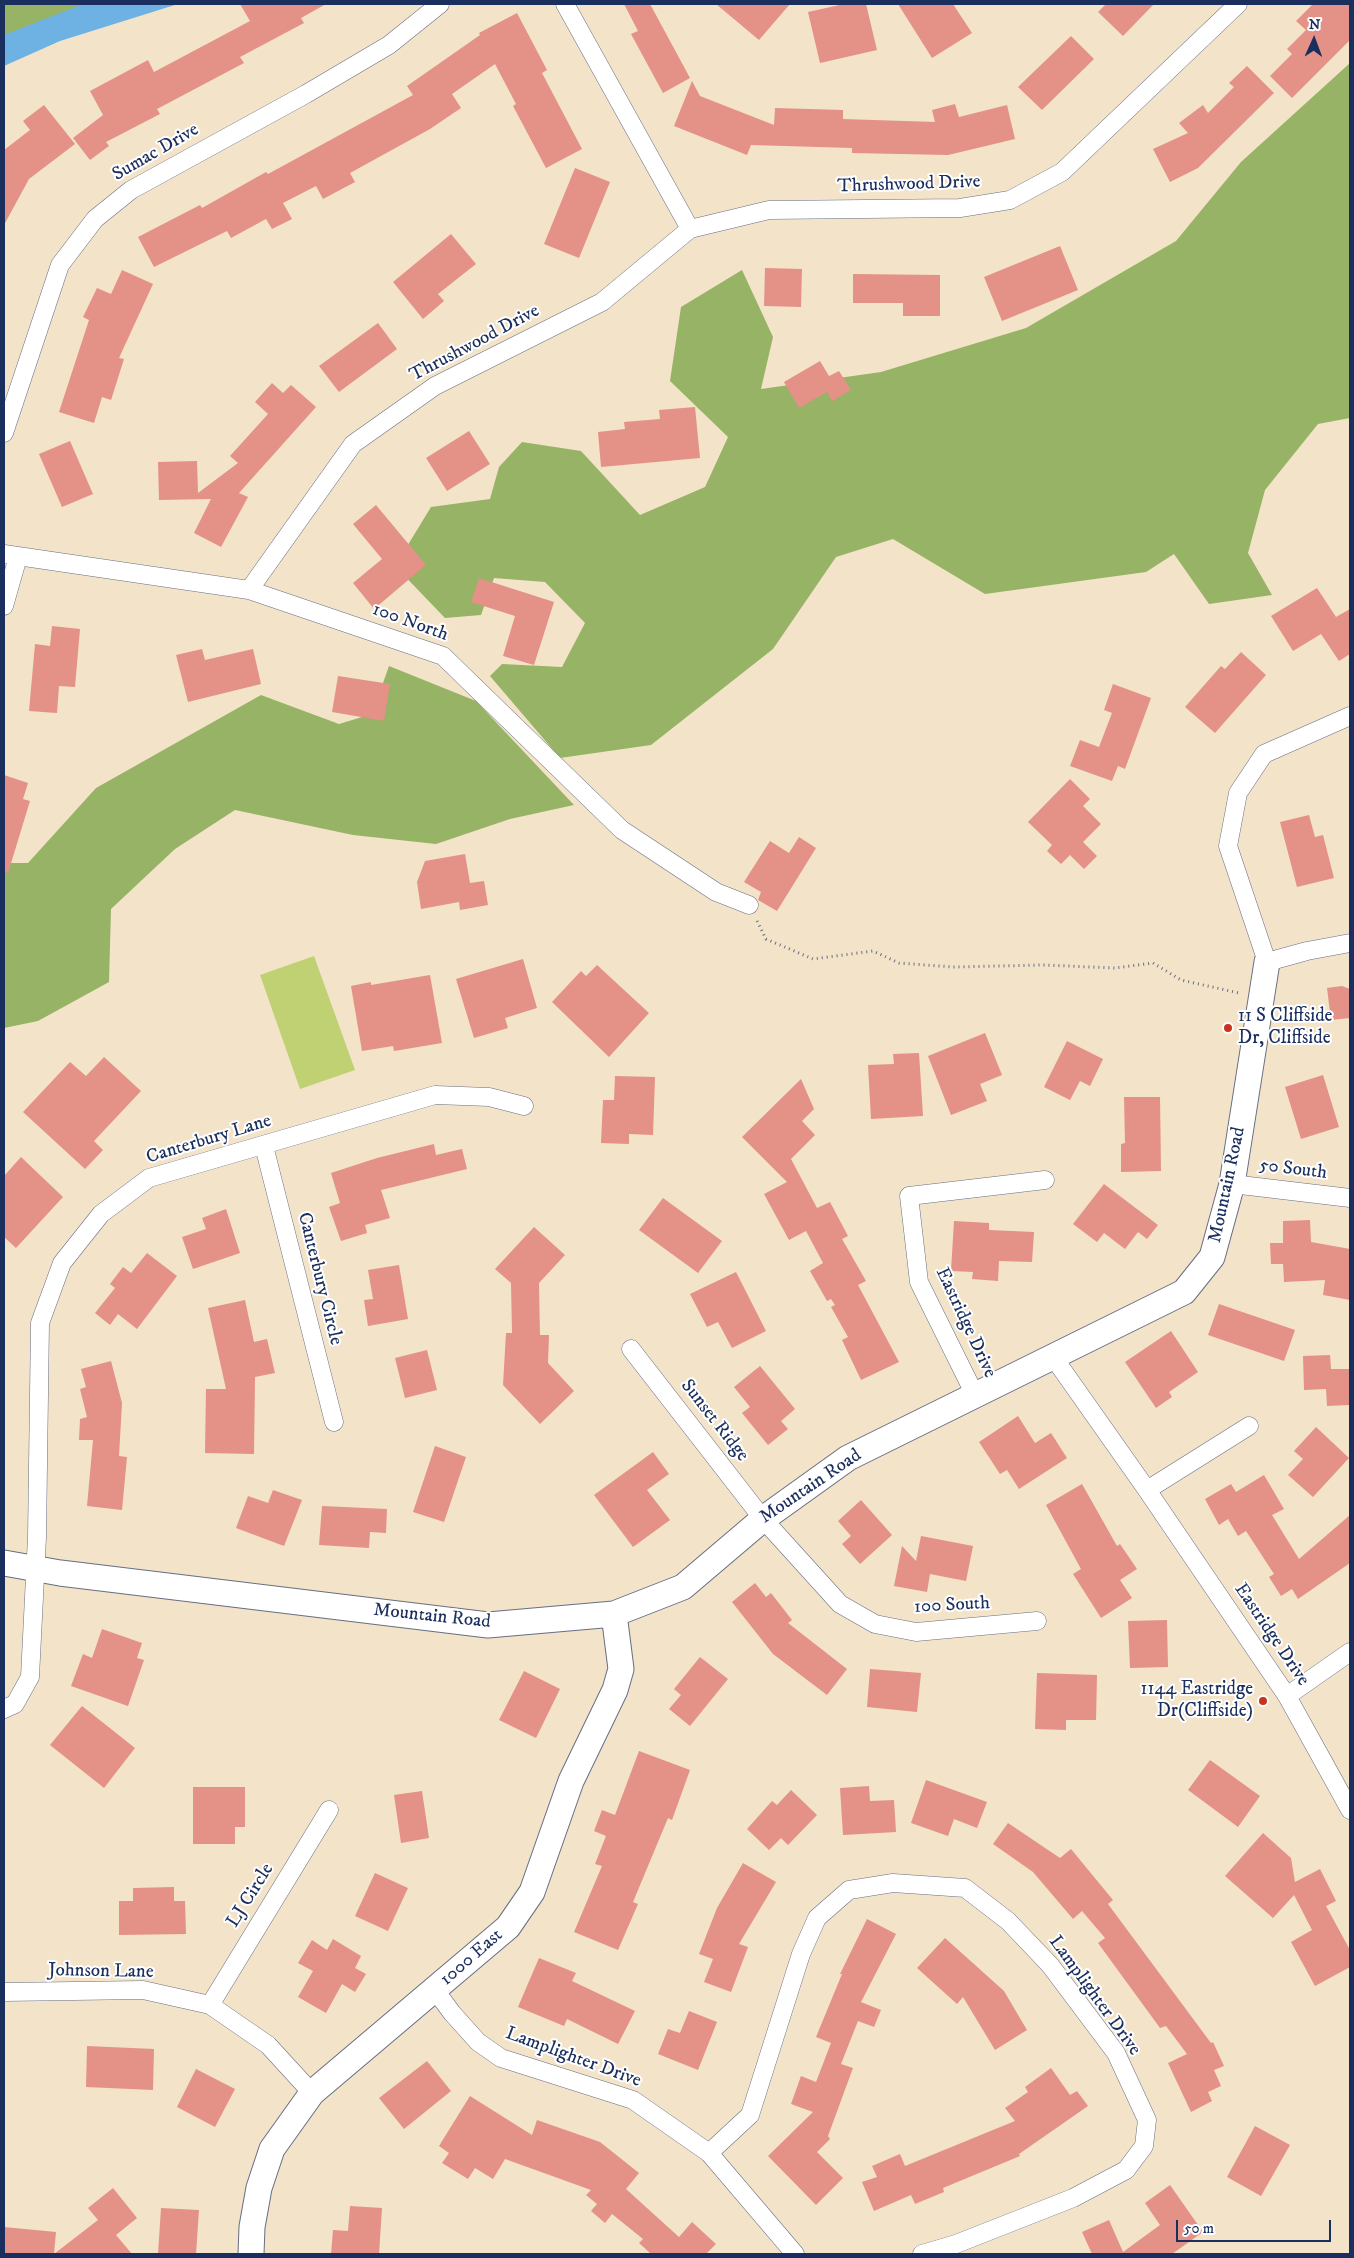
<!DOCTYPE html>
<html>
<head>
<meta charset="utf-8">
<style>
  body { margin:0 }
  #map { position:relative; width:1354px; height:2258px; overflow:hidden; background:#f3e3c9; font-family:"IM FELL DW Pica",serif }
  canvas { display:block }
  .frame { position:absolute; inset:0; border:5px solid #1b2f5e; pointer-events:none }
  .north { position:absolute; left:1289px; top:15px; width:50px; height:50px; -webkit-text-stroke:4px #fff; paint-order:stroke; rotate:2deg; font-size:14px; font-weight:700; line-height:20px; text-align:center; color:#1b2f5e }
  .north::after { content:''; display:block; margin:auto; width:18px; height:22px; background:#1b2f5e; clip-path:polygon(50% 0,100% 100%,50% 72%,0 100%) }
  .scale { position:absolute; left:1176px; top:2220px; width:155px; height:22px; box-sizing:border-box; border:2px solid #1b2f5e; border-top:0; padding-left:6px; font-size:15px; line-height:18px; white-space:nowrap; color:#1b2f5e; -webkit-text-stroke:4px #fff; paint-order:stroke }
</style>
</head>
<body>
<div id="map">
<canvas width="1354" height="2258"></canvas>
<div class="frame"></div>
<div class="north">N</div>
<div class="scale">50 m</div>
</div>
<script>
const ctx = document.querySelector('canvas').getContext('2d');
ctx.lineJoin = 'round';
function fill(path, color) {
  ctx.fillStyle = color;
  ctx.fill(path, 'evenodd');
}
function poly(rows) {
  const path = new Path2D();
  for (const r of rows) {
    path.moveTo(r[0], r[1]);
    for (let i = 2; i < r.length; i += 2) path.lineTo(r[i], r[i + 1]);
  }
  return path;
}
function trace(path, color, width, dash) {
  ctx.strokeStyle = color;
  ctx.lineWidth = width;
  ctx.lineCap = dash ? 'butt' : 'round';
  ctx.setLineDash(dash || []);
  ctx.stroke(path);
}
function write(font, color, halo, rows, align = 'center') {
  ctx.font = font + ' "IM FELL DW Pica",serif';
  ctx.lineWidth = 4;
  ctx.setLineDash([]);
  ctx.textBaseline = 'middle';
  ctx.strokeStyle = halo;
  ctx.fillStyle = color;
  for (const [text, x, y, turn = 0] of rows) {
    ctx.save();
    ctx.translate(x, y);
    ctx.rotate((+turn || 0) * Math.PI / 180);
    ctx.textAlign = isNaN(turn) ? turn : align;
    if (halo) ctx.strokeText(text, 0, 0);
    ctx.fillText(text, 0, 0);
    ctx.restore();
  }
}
fill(poly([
  [314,956,355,1070,300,1089,260,975]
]), '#bfd173');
fill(poly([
  [4,4,112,4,4,43],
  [1350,63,1350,418,1318,424,1265,490,1248,553,1272,595,1209,604,1174,554,1146,572,985,594,893,539,836,557,773,649,651,745,560,758,490,676,502,664,562,667,585,623,545,582,494,578,481,615,445,618,395,566,431,507,490,499,499,467,522,442,581,451,640,515,705,487,728,437,670,381,681,307,742,270,773,337,761,389,881,372,1026,328,1176,241,1241,162],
  [389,666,476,701,574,805,510,819,436,844,353,835,235,810,175,849,111,909,109,982,38,1021,4,1028,4,863,28,863,96,788,261,695,339,724,372,714]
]), '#97b365');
fill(poly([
  [83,4,178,4,60,41,4,66,4,35]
]), '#6db2e3');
fill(poly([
  [240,4,326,4,301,18,304,23,240,57,244,63,157,109,160,114,106,142,109,146,90,160,73,138,103,115,90,91,148,60,154,72,250,21],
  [624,4,650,4,690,78,663,93,631,34,638,31],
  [716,4,790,4,759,40],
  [844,4,866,4,877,50,820,63,808,12],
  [898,4,953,4,972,33,932,58],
  [1106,4,1154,4,1123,36,1098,12],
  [1313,4,1350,4,1350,40,1292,98,1270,76,1292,54,1287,49,1306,30,1296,21],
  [517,13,547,70,542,73,582,149,546,168,513,106,516,104,495,64,452,94,461,108,430,129,350,173,355,182,323,199,316,186,283,203,292,219,272,229,266,219,231,238,227,231,154,267,138,237,200,205,202,208,266,172,268,174,413,95,407,86,480,35,479,33],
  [1071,36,1094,59,1042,110,1018,87],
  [1247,66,1274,93,1198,168,1170,182,1153,149,1188,133,1179,123,1203,105,1208,113,1234,87,1229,83],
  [692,81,700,96,774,125,775,108,843,110,843,119,935,122,932,110,955,104,959,117,1007,105,1015,139,948,155,852,153,852,148,751,145,747,155,674,126],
  [44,105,75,144,29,179,4,225,4,150,30,130,23,121],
  [575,168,610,182,579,258,544,244],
  [451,234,476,264,438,294,444,301,423,319,393,282],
  [1060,246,1078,290,1002,321,984,277],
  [765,268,802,269,801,307,764,306],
  [122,270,153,284,119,358,124,359,111,400,102,397,94,423,59,412,89,320,83,317,97,288,111,294],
  [853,274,940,275,940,316,903,316,903,303,853,303],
  [378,323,397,349,339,392,319,366],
  [820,361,829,376,839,371,851,390,832,401,827,392,799,408,784,382],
  [272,383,283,393,291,385,316,407,239,493,248,497,221,547,194,533,211,499,159,500,158,462,197,461,198,493,238,463,230,456,268,414,255,402],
  [695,407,700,458,601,467,598,432,625,429,624,422,660,419,659,410],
  [469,431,490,464,447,491,426,458],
  [70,441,93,494,62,507,39,454],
  [376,505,426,565,374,609,353,583,382,559,353,524],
  [479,578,554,602,534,665,503,656,515,616,471,602],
  [1317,588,1336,617,1350,609,1350,654,1339,661,1321,634,1293,651,1271,616],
  [52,626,80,629,75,687,59,686,57,713,29,711,35,644,50,646],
  [202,649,205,660,253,649,261,684,188,702,176,655],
  [1241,652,1266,675,1215,733,1185,707,1221,666,1225,669],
  [338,676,390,684,384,721,332,712],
  [1113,684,1151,698,1125,769,1118,766,1112,781,1070,766,1080,740,1099,747,1112,713,1104,710],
  [4,775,28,783,23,799,30,801,8,873,4,872],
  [1070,779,1090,799,1083,806,1101,824,1083,842,1097,856,1084,869,1070,855,1061,864,1047,851,1052,845,1028,822],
  [1309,815,1315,837,1323,835,1334,878,1297,887,1280,822],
  [799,837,816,848,777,911,758,900,761,892,744,882,770,841,789,853],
  [465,854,470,883,484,881,488,905,460,910,459,902,421,909,417,882,425,861],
  [523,959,537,1008,505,1018,508,1028,474,1038,456,979],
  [597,965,649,1013,609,1057,552,1002,581,971,586,976],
  [430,975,442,1043,394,1051,393,1046,362,1051,351,986,371,982,371,985],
  [1342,986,1350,989,1350,1018,1331,1020,1327,988],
  [985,1033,1002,1075,980,1084,987,1101,951,1115,928,1056],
  [1067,1041,1103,1059,1090,1086,1080,1081,1070,1100,1044,1087],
  [919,1053,923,1116,871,1119,868,1065,894,1064,893,1054],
  [104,1057,141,1091,94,1141,103,1150,85,1169,23,1112,70,1062,86,1076],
  [1323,1075,1339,1127,1301,1139,1285,1087],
  [615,1076,655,1077,653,1135,629,1134,629,1144,601,1143,603,1100,614,1100],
  [801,1079,814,1109,802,1121,815,1135,791,1159,817,1208,830,1202,848,1236,842,1239,866,1281,858,1285,899,1362,861,1380,842,1340,848,1337,831,1307,835,1305,831,1299,827,1301,810,1271,823,1263,806,1231,789,1240,764,1194,787,1182,742,1137],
  [1124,1097,1160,1097,1161,1171,1121,1172,1121,1144,1125,1143],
  [434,1144,436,1155,462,1149,467,1169,381,1190,390,1218,365,1225,367,1233,341,1241,329,1207,340,1203,331,1173,377,1158],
  [21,1157,63,1197,16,1248,4,1237,4,1176],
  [1104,1184,1158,1225,1147,1239,1138,1232,1125,1249,1104,1233,1097,1242,1073,1224],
  [663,1198,722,1241,698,1273,639,1230],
  [226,1209,240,1253,193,1269,182,1237,206,1229,202,1218],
  [1310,1220,1311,1242,1350,1249,1350,1300,1323,1295,1325,1280,1284,1282,1283,1264,1271,1264,1270,1243,1283,1243,1283,1221],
  [954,1221,989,1223,989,1230,1034,1232,1032,1262,999,1261,998,1281,972,1279,973,1272,951,1271],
  [534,1227,565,1255,539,1283,540,1335,549,1335,548,1363,574,1391,540,1424,503,1385,506,1333,512,1333,511,1283,495,1269],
  [147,1253,177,1276,137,1329,118,1314,110,1325,95,1313,115,1288,110,1284,123,1267,131,1273],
  [399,1265,408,1319,368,1326,364,1300,373,1299,368,1270],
  [736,1272,766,1331,732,1348,718,1322,707,1327,690,1294],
  [245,1300,254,1342,267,1339,275,1373,255,1377,254,1454,205,1453,206,1389,226,1389,208,1308],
  [1219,1304,1295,1330,1284,1361,1208,1335],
  [1171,1331,1198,1372,1169,1392,1172,1397,1156,1408,1125,1362],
  [427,1350,437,1390,405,1398,395,1358],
  [1330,1355,1331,1369,1350,1369,1350,1405,1327,1406,1326,1389,1304,1390,1303,1356],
  [111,1361,122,1403,119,1456,127,1457,122,1510,87,1506,93,1440,79,1440,80,1419,87,1417,80,1389,86,1387,81,1369],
  [760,1366,795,1409,781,1421,788,1429,768,1445,742,1413,750,1407,734,1387],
  [1018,1416,1035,1443,1051,1433,1067,1458,1019,1489,1007,1470,1000,1474,979,1442],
  [1316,1427,1349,1458,1313,1497,1288,1475,1303,1459,1294,1451],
  [435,1446,466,1457,444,1522,413,1512],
  [653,1452,669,1474,647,1490,670,1520,633,1547,594,1495],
  [1264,1475,1284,1509,1272,1515,1299,1559,1350,1515,1350,1563,1298,1599,1292,1589,1281,1596,1269,1577,1274,1574,1246,1531,1238,1536,1228,1519,1219,1525,1205,1499,1231,1484,1236,1492],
  [1082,1484,1117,1546,1120,1544,1137,1569,1120,1580,1132,1598,1101,1618,1073,1574,1081,1569,1046,1505],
  [273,1490,302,1500,284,1546,236,1528,248,1496,268,1503],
  [861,1500,892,1535,860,1564,842,1544,851,1536,838,1521],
  [322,1506,387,1509,386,1533,370,1532,369,1548,319,1545],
  [921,1536,973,1546,966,1581,930,1574,927,1592,894,1586,902,1546,916,1561],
  [755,1583,766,1597,771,1593,792,1620,788,1623,847,1669,827,1695,773,1654,732,1602],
  [1167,1620,1168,1667,1130,1668,1128,1621],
  [102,1629,142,1643,137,1658,144,1660,128,1706,71,1686,83,1654,92,1658],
  [700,1657,728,1679,690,1726,669,1709,681,1695,674,1689],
  [870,1669,921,1673,917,1712,867,1707],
  [524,1671,560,1689,536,1738,499,1720],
  [1037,1673,1097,1675,1096,1720,1066,1720,1066,1730,1035,1729],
  [82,1706,135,1748,104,1788,50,1745],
  [639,1751,690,1770,672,1820,668,1818,633,1902,638,1904,618,1950,574,1932,602,1866,595,1864,606,1836,594,1831,602,1810,615,1815],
  [1210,1760,1260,1796,1238,1827,1188,1790],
  [926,1780,987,1802,977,1828,954,1819,948,1836,911,1823],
  [869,1786,870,1801,894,1800,896,1832,843,1835,840,1788],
  [193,1787,245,1787,245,1827,235,1827,235,1844,193,1844],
  [791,1790,817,1815,788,1845,781,1838,769,1850,747,1829,772,1801,777,1805],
  [422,1791,429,1838,401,1843,394,1795],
  [1008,1823,1060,1858,1071,1849,1113,1900,1108,1904,1211,2043,1213,2042,1224,2066,1214,2070,1221,2086,1208,2092,1212,2101,1191,2112,1168,2063,1187,2054,1166,2026,1160,2028,1098,1943,1105,1938,1082,1911,1073,1919,1033,1872,993,1844],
  [1263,1833,1291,1858,1295,1882,1320,1869,1336,1901,1326,1906,1350,1950,1350,1967,1315,1986,1291,1942,1312,1930,1294,1895,1273,1918,1225,1876],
  [743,1863,776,1882,739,1944,748,1947,731,1992,704,1982,713,1959,699,1954,717,1908],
  [375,1873,408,1888,388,1931,355,1916],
  [174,1887,174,1901,185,1901,186,1934,119,1935,119,1901,133,1901,133,1888],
  [867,1919,896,1934,861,2002,881,2010,874,2027,858,2021,841,2064,853,2068,828,2136,830,2139,817,2152,843,2178,816,2205,768,2156,813,2112,791,2104,801,2076,816,2082,831,2043,816,2037,842,1974,840,1974],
  [945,1938,1004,1991,1027,2030,995,2050,963,1997,957,2004,917,1968],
  [333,1939,361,1956,355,1968,366,1974,355,1992,342,1984,326,2013,298,1997,313,1971,298,1963,312,1940,327,1950],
  [539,1958,576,1973,572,1981,635,2011,618,2044,567,2019,564,2026,518,2007],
  [689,2011,717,2022,698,2070,658,2054,668,2029,680,2033],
  [87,2046,154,2049,153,2090,86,2087],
  [427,2061,451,2091,404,2129,379,2098],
  [1051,2068,1070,2095,1077,2091,1088,2106,1019,2154,1020,2156,943,2188,944,2192,915,2204,911,2195,874,2211,862,2182,877,2177,872,2166,900,2154,905,2166,1015,2121,1005,2108,1028,2092,1025,2087],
  [196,2069,235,2089,215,2127,177,2107],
  [470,2096,532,2135,537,2120,600,2142,639,2173,626,2189,679,2237,692,2222,716,2244,706,2254,651,2254,639,2243,643,2239,612,2214,605,2223,591,2211,597,2204,586,2195,591,2190,505,2159,493,2179,475,2168,468,2179,442,2163,449,2153,439,2146],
  [1255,2126,1290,2145,1261,2196,1227,2177],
  [1170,2185,1203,2232,1172,2254,1092,2254,1082,2232,1109,2220,1123,2252,1160,2225,1145,2203],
  [113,2188,137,2218,116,2235,132,2254,4,2254,4,2227,56,2232,54,2254,98,2220,88,2208],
  [350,2206,382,2208,379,2254,331,2254,333,2230,348,2231],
  [161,2208,199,2210,196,2254,158,2254]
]), '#e49187');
const street = poly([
  [565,4,690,229],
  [4,433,60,265,95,219,131,190,306,94,389,45,440,4],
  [4,554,249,590,443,656,622,830,716,892,749,905],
  [249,590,353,444,435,386,602,302,690,229,769,210,960,208,1010,200,1062,172,1238,4],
  [4,606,18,557],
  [1350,716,1264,754,1238,793,1228,846,1267,962,1307,951,1350,943],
  [264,1146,334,1422],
  [1232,1184,1350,1198],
  [631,1349,763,1519,840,1604,875,1624,916,1632,1037,1621],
  [1054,1358,1147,1490,1287,1696,1350,1810],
  [975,1395,919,1282,909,1196,1045,1180],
  [1147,1490,1249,1426],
  [1287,1696,1350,1652],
  [4,1709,15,1704,30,1677,37,1537,40,1323,62,1263,101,1214,149,1178,435,1095,489,1097,524,1106],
  [435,1990,452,2013,478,2042,501,2058,633,2100,709,2153,795,2254],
  [4,1992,143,1990,210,2005,268,2045,312,2093],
  [210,2005,329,1810],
  [709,2153,750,2115,801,1954,817,1918,849,1890,893,1883,965,1888,1008,1921,1050,1965,1116,2053,1147,2120,1144,2146,1126,2170,1073,2198,956,2244,922,2254]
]);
const secondary = poly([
  [4,1563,60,1573,488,1625,614,1614,683,1587,763,1519,848,1458,1184,1292,1212,1257,1232,1184,1267,962],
  [251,2254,252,2227,259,2188,272,2149,312,2093,508,1927,532,1892,571,1781,615,1690,621,1669,614,1614]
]);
trace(street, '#676e83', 19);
trace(secondary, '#676e83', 27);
trace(poly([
  [757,921,766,939,813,959,873,951,899,963,953,967,1044,965,1115,968,1153,963,1181,980,1239,993]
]), '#676e83', 3, [1, 4]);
trace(street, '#fff', 18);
trace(secondary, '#fff', 25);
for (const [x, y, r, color] of [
  [1228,1028,5,"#c8321e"],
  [1263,1701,5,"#c8321e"]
]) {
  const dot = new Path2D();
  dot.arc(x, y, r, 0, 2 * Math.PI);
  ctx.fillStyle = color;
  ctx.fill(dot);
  trace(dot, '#fff', 2);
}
write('19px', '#1b2f5e', '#fff', [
  ["Sumac Drive",156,153,-30],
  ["Thrushwood Drive",909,185,-2],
  ["Thrushwood Drive",475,344,-28],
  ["100 North",410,623,20],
  ["Canterbury Lane",209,1140,-17],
  ["50 South",1293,1170,7],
  ["Mountain Road",1228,1185,-78],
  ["Canterbury Circle",319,1279,76],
  ["Eastridge Drive",965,1323,65],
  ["Sunset Ridge",714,1421,52],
  ["Mountain Road",811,1487,-34],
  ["100 South",952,1606,-3],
  ["Mountain Road",432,1617,6],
  ["Eastridge Drive",1271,1635,56],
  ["LJ Circle",251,1896,-58],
  ["1000 East",472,1958,-41],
  ["Johnson Lane",101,1972,1],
  ["Lamplighter Drive",1094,1996,54],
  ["Lamplighter Drive",573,2058,20]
]);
write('19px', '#1b2f5e', '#fff', [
  ["11 S Cliffside",1238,1017],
  ["Dr, Cliffside",1238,1039],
  ["1144 Eastridge",1253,1690,"right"],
  ["Dr(Cliffside)",1253,1712,"right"]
], 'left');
</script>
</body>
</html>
